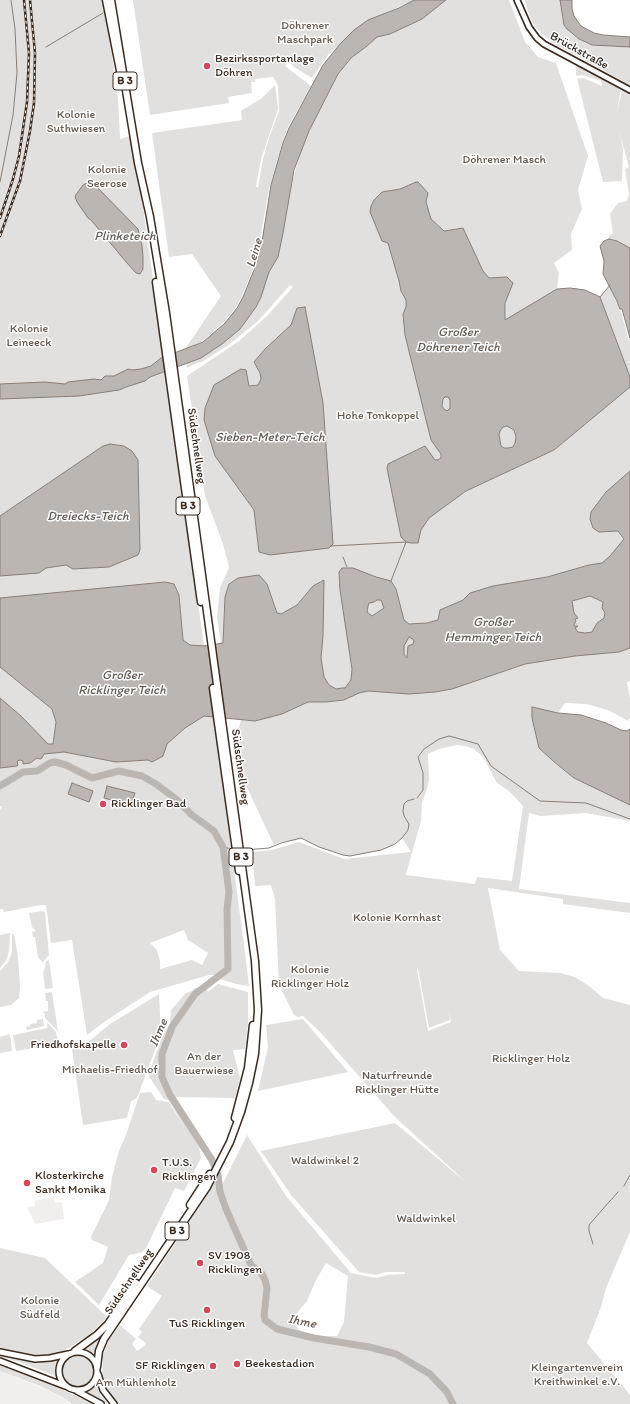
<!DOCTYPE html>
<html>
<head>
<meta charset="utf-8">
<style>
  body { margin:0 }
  canvas { display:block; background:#fff }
</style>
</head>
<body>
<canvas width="630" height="1404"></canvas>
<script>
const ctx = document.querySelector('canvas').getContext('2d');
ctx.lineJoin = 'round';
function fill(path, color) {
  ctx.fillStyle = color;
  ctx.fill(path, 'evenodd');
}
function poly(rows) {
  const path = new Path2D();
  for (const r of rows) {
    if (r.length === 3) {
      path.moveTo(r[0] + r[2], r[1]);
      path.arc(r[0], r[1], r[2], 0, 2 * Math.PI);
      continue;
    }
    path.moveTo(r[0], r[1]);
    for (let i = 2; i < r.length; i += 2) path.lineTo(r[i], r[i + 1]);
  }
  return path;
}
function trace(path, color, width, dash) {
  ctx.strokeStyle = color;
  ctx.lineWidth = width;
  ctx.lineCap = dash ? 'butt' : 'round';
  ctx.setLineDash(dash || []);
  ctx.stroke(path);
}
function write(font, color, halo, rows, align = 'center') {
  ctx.font = font + ' Itim,sans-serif';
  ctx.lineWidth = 3;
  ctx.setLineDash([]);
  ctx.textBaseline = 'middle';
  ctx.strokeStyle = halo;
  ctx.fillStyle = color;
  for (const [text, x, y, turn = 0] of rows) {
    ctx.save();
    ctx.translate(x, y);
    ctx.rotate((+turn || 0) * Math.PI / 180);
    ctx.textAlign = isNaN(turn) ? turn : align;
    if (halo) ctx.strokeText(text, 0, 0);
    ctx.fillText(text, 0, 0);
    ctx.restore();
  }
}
fill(poly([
  [54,1197,55,1203,62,1202,64,1219,35,1224,27,1207,35,1206,34,1201],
  [0,1371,45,1389,61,1397,71,1404,0,1404]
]), '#f1efee');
fill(poly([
  [0,0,104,0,118,97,120,139,133,135,204,646,190,645,183,640,179,595,145,584,0,598,0,576,39,573,46,568,66,565,73,569,138,555,140,550,138,460,103,446,0,516],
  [133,0,414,0,362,24,328,55,312,78,294,67,288,61,285,66,311,86,288,127,282,144,269,189,259,245,255,264,242,296,236,307,224,322,203,341,185,349,221,296,192,254,169,257,152,133,242,120,241,111,262,98,275,85,278,109,261,159,256,187,258,187,263,159,269,138,279,111,278,85,273,77,255,79,255,82,251,82,252,93,228,97,229,103,150,115],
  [446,0,509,0,525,42,538,57,556,63,588,156,578,190,582,209,571,234,572,250,554,263,559,273,557,289,505,321,507,277,489,278,483,271,463,228,444,231,431,219,425,201,416,182,400,189,382,192,388,243,399,281,401,291,406,300,406,307,403,314,405,335,431,439,441,454,441,458,438,460,435,460,421,530,429,518,466,491,554,450,630,387,630,471,606,492,593,510,599,532,618,531,624,539,610,556,602,563,589,565,547,577,493,586,471,593,463,600,453,604,438,620,427,623,410,624,404,620,396,589,391,581,376,577,345,616,352,669,351,680,345,688,336,689,329,685,324,677,321,658,323,636,323,580,313,586,297,605,281,614,277,613,267,584,238,578,229,583,225,597,223,643,221,644,217,617,220,588,229,567,223,544,205,496,187,376,239,341,267,316,293,287,290,285,258,321,230,344,202,362,197,363,187,368,186,364,214,350,240,329,261,297,269,272,278,257,283,233,291,187,300,154,309,131,338,74,351,58,367,46,377,37,390,34,422,19],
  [297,308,323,403,325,436,259,552,254,510,215,456,204,420,248,379,249,386,258,385,261,380,260,373,254,362,265,349,291,325],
  [524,0,560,0,564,25,572,34,585,43,592,45,630,47,630,85,551,42,535,27,530,17],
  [576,64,587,71,595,74,621,89,616,116,622,90,630,94,630,248,617,241,609,239,609,235,613,234,610,214,618,203,627,201,629,194,625,169,629,167,619,131,623,149,622,181,603,182,577,79,583,78,602,86,601,81,592,78,582,75,576,76],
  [610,285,620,309,628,337,627,338,628,340,630,339,630,377,600,297],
  [445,397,448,397,450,399,450,408,447,411,444,409,442,406,443,399],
  [507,426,514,430,516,437,515,443,513,447,508,448,504,448,501,446,499,435,500,431,503,427],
  [590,596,603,602,603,611,605,613,604,618,597,623,592,632,585,633,578,632,574,628,577,626,574,625,576,616,574,613,572,601],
  [377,600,381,600,384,608,372,616,367,612,368,606,369,603,374,602],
  [409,637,414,640,413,644,408,654,407,658,404,654,404,646],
  [630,648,630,681,627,682,630,699,630,718,628,721,608,710,586,704,565,703,558,713,532,707,539,748,553,762,574,778,630,805,630,821,586,813,541,816,529,813,519,889,630,903,630,913,563,904,563,899,488,888,500,950,519,971,560,973,575,977,589,986,603,998,630,1005,630,1232,606,1288,601,1307,587,1343,630,1395,630,1404,119,1404,113,1399,106,1388,102,1378,103,1356,109,1340,120,1325,136,1339,132,1344,137,1351,145,1345,146,1343,138,1337,142,1332,139,1329,162,1296,147,1286,216,1181,220,1189,247,1135,286,1196,351,1273,376,1278,387,1275,405,1274,405,1272,386,1272,375,1275,359,1272,291,1195,261,1151,395,1123,467,1183,394,1116,321,1033,303,1016,298,1017,294,1015,279,985,275,899,271,885,255,886,252,852,272,850,299,842,344,859,411,852,402,838,388,848,368,853,350,856,343,855,319,847,301,838,294,841,280,842,274,845,243,779,238,755,238,731,241,720,255,721,282,714,308,702,326,702,344,700,358,693,368,691,409,694,452,689,525,664,575,656,619,652],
  [457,745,466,746,474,749,483,757,497,783,509,791,523,806,512,881,477,877,475,884,406,875,406,874,421,821,422,803,427,789,429,780,428,754,439,749],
  [418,968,429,1028,450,1020,448,1010,451,1022,428,1031,417,969],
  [326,1263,348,1276,344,1322,337,1336,318,1336,301,1332,291,1320,307,1301,316,1280],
  [0,667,52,709,56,722,53,745,48,744,21,716,0,698],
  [204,716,214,716,243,938,249,986,236,984,220,979,213,975,209,975,150,992,104,1022,87,1035,72,940,51,943,46,905,41,905,4,912,3,909,0,909,0,810,2,806,0,806,0,768,17,766,17,761,20,760,23,761,23,764,30,763,44,754,64,752,116,762,148,760,162,756,167,744,185,728],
  [184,930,188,940,208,953,202,965,192,960,160,969,160,961,157,950,150,943],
  [42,911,45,912,49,955,42,963,41,960,40,960,38,957,35,937,33,937,32,932,36,931,32,927,29,913],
  [10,933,9,951,6,961,0,968,0,935],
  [12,934,14,934,18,957,20,986,19,998,11,1005,0,1007,0,971,8,962,12,952],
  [49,960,53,988,45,989,43,972,44,971,46,961],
  [218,984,248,992,248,1024,245,1049,233,1050,240,1078,235,1098,175,1097,173,1094,174,1097,172,1098,163,1077,163,1054,173,1027,195,995,206,987,208,992],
  [194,988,202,988,194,994,188,1001,171,1027,161,1054,162,1078,171,1099,199,1146,201,1158,184,1191,175,1188,146,1248,142,1252,135,1254,129,1255,99,1305,75,1282,103,1263,108,1247,92,1240,91,1237,109,1200,112,1177,119,1151,126,1135,140,1093,151,1092,156,1100,169,1102,185,1129,169,1100,164,1099,148,1075,163,1035,170,1024,171,1010,186,993,192,991],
  [52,992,53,999,58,1031,45,1018,45,1013,43,1013,43,1012,48,1011,48,1001,46,1001,45,993],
  [159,994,161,1034,137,1098,131,1101,127,1118,83,1125,72,1049,86,1044,110,1024],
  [43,1019,44,1026,27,1030,26,1027,30,1026,30,1024,37,1023,37,1020],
  [303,1019,348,1072,258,1091,268,1047,266,1025],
  [47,1022,56,1032,58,1044,16,1051,13,1035,47,1028],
  [10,1034,12,1051,0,1053,0,1037],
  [0,1248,45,1258,107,1317,96,1329,87,1337,63,1351,52,1354,35,1355,0,1348],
  [106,1331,97,1350,95,1357,89,1351,83,1349],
  [79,1370,17],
  [0,1355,28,1360,61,1358,58,1363,56,1364,55,1371,57,1372,58,1377,16,1361,0,1357],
  [0,1364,36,1378,94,1404,72,1404,62,1397,40,1386,0,1371],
  [96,1385,101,1396,109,1404,81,1392,88,1390]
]), '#e2e0de');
const water = poly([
  [414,0,446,0,422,19,390,34,377,37,367,46,351,58,338,74,309,131,294,170,283,233,278,257,269,272,261,297,256,307,240,329,222,344,201,358,150,377,145,381,126,387,119,390,79,396,0,399,0,384,45,382,65,384,68,382,94,379,101,380,105,376,114,376,128,369,132,370,141,369,151,366,161,358,203,342,225,323,237,308,243,297,256,265,261,248,271,185,283,143,289,128,323,65,340,44,354,30,368,20,399,8,414,0],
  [560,0,572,0,572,9,574,16,581,26,594,33,603,35,630,37,630,47,592,45,579,39,567,29,564,25,560,0],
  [89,182,94,184,138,229,142,246,143,257,143,269,140,274,136,273,127,263,91,220,88,218,77,202,75,196,83,185,89,182],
  [416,182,418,182,428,193,426,202,431,219,444,231,463,228,483,271,489,278,507,277,513,283,505,303,505,320,557,289,570,288,585,290,600,297,630,377,630,387,554,450,466,491,429,518,421,530,418,543,411,543,406,542,401,537,387,468,388,464,425,446,435,460,438,460,441,458,441,454,431,440,405,335,403,314,406,307,406,300,401,291,399,281,388,243,382,241,370,212,371,206,374,200,382,192,400,189,416,182],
  [445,397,448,397,450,400,450,408,447,411,444,409,442,406,443,399,445,397],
  [507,426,514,430,516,437,515,443,513,447,508,448,504,448,501,446,499,435,500,431,503,427,507,426],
  [609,239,617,241,630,248,630,338,622,309,620,309,617,301,603,274,604,261,600,246,604,241,609,239],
  [305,307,323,403,333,544,329,548,270,555,259,552,254,510,215,456,204,420,205,408,214,385,241,369,246,370,249,386,258,385,261,379,260,373,254,362,265,349,291,325,297,308,305,307],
  [110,444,124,446,132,451,138,460,140,550,138,555,109,567,73,569,66,565,46,568,39,573,0,576,0,516,103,446,110,444],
  [630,471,630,648,619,652,575,656,525,664,452,689,435,692,409,694,368,691,359,693,344,700,326,702,308,702,282,714,255,721,204,716,185,728,167,744,163,756,152,762,148,760,116,762,64,752,44,754,42,758,40,759,37,758,30,763,23,764,23,761,20,760,17,761,18,765,17,766,0,768,0,698,21,716,48,744,53,744,56,722,52,709,0,667,0,598,165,582,174,584,179,595,183,640,190,645,204,646,223,643,225,597,229,584,238,578,259,575,267,584,277,613,281,614,297,605,313,586,324,580,323,636,321,658,324,677,329,685,336,689,342,688,345,688,351,680,352,669,340,590,339,572,342,568,353,568,376,577,391,581,396,589,404,620,409,624,427,623,438,620,440,610,463,600,470,593,493,586,547,577,589,565,602,563,610,556,624,539,618,531,599,532,593,528,590,519,591,512,606,492,630,471],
  [590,596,603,602,602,608,605,613,604,618,597,623,592,632,585,633,578,632,575,628,578,626,574,626,574,625,576,621,575,619,578,618,574,613,572,601,590,596],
  [377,600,381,600,384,608,372,616,367,612,368,606,369,603,374,602,377,600],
  [409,637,414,640,413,644,408,646,407,658,404,654,404,646,409,637],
  [532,707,558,713,581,715,606,723,621,730,627,731,630,729,630,805,574,778,553,761,539,748,532,718,532,707],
  [72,783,93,791,89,802,68,794,72,783],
  [107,786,135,793,131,805,104,798,107,786]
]);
fill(water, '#bcb6b3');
trace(water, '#887e77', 1);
trace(poly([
  [46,47,103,13],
  [0,182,13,115,17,73,15,29,11,0],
  [600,297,610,285],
  [331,546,406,542,391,581],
  [343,557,347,567],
  [417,798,423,790,423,773,418,757,424,749,439,739,449,736,478,744,491,766,540,801,586,803,630,819],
  [223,847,232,849],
  [245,850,269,848,281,843,301,838,319,847,343,855,350,856,381,850,395,844,402,838,408,830,409,824,404,816,403,811,404,804,407,801,414,799],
  [624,1186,630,1175],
  [593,1244,589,1231,589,1225,602,1210,618,1192]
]), '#887e77', 1);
trace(poly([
  [0,786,23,772,37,771,50,763,55,762,66,765,92,778,119,771,142,776,156,784,176,799,192,815,214,831,223,847,229,892,227,909,228,969,195,994,172,1027,162,1054,162,1077,170,1095,212,1160,218,1175,220,1192,226,1209,251,1265,262,1274,265,1280,267,1288,264,1316,265,1320,277,1329,314,1338,369,1347,396,1354,430,1374,447,1392,453,1404]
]), '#bcb6b3', 7);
const secondary = poly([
  [517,0,529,27,537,38,544,44,630,90]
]);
const primary = poly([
  [78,1371,19],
  [0,1352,35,1359,50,1358,68,1354],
  [0,1361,65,1386],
  [98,1374,103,1390,114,1404],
  [75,1390,101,1404]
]);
const highway = poly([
  [106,0,123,86],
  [156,282,201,602],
  [213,688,239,871],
  [235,1118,248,1068,253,1025],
  [190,1205,210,1174],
  [75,1351,97,1335,108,1324,136,1283],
  [97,1367,99,1351,104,1339,207,1187,230,1142,241,1112,249,1083,255,1054,258,1010,255,961,166,313,150,217,138,163,111,0]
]);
trace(secondary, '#3b2a1e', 8);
trace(primary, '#3b2a1e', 8);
trace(highway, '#3b2a1e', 9);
trace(secondary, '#fff', 4.5);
trace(primary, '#fff', 5);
trace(highway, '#fff', 6);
const rail = poly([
  [0,218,13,179,19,156,27,102,29,53,24,0],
  [0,236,20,181,30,131,34,103,35,53,30,0]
]);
trace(rail, '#3b2a1e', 2.5);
trace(rail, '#fff', 1, [3]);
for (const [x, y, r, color] of [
  [207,66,4,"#d1495b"],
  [103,804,4,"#d1495b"],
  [124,1045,4,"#d1495b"],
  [154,1170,4,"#d1495b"],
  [27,1183,4,"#d1495b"],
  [200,1263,4,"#d1495b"],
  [207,1310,4,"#d1495b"],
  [237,1364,4,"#d1495b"],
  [213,1366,4,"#d1495b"]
]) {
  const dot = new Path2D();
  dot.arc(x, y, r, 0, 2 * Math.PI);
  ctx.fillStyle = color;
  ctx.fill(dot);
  trace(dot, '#fff', 1.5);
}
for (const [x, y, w] of [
  [125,81,24],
  [188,506,24],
  [241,857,24],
  [177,1231,24]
]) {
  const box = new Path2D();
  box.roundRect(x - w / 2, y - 9, w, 18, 3);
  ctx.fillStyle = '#fff';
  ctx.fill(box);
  trace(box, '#3b2a1e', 1);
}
write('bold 11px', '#3b2a1e', null, [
  ["B 3",125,81],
  ["B 3",188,506],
  ["B 3",241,857],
  ["B 3",177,1231]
]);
write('12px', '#65584e', '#fff', [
  ["Döhrener",305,26],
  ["Maschpark",305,40],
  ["Kolonie",76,115],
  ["Suthwiesen",76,129],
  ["Döhrener Masch",504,160],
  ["Kolonie",107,170],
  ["Seerose",107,184],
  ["Kolonie",29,329],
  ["Leineeck",29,343],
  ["Hohe Tonkoppel",378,416],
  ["Kolonie Kornhast",397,918],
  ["Kolonie",310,970],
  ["Ricklinger Holz",310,984],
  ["An der",204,1057],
  ["Bauerwiese",204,1071],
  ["Ricklinger Holz",531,1059],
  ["Michaelis-Friedhof",110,1070],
  ["Naturfreunde",397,1076],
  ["Ricklinger Hütte",397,1090],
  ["Waldwinkel 2",325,1161],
  ["Waldwinkel",426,1219],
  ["Kolonie",40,1301],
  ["Südfeld",40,1315],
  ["Kleingartenverein",577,1368],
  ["Kreithwinkel e.V.",577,1382],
  ["Am Mühlenholz",136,1383]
]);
write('12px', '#3b2a1e', '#fff', [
  ["Brückstraße",579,51,29],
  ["Südschnellweg",196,446,82],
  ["Südschnellweg",240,767,82],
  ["Südschnellweg",129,1282,-56]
]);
write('12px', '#3b2a1e', '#fff', [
  ["Bezirkssportanlage",215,59],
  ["Döhren",215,73],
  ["Ricklinger Bad",111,804],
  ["Friedhofskapelle",116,1045,"right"],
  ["T.U.S.",162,1163],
  ["Ricklingen",162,1177],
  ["Klosterkirche",35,1176],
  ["Sankt Monika",35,1190],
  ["SV 1908",208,1256],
  ["Ricklingen",208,1270],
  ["TuS Ricklingen",207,1324,"center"],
  ["Beekestadion",245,1364],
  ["SF Ricklingen",205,1366,"right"]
], 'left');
write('italic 13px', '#685b52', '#fff', [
  ["Plinketeich",125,237],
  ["Leine",255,253,-74],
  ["Großer",458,333],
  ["Döhrener Teich",458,348],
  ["Sieben-Meter-Teich",270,438],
  ["Dreiecks-Teich",88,517],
  ["Großer",493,623],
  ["Hemminger Teich",493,638],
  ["Großer",122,676],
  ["Ricklinger Teich",122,691],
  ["Ihme",159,1033,-67],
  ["Ihme",302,1322,12]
]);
</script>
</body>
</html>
